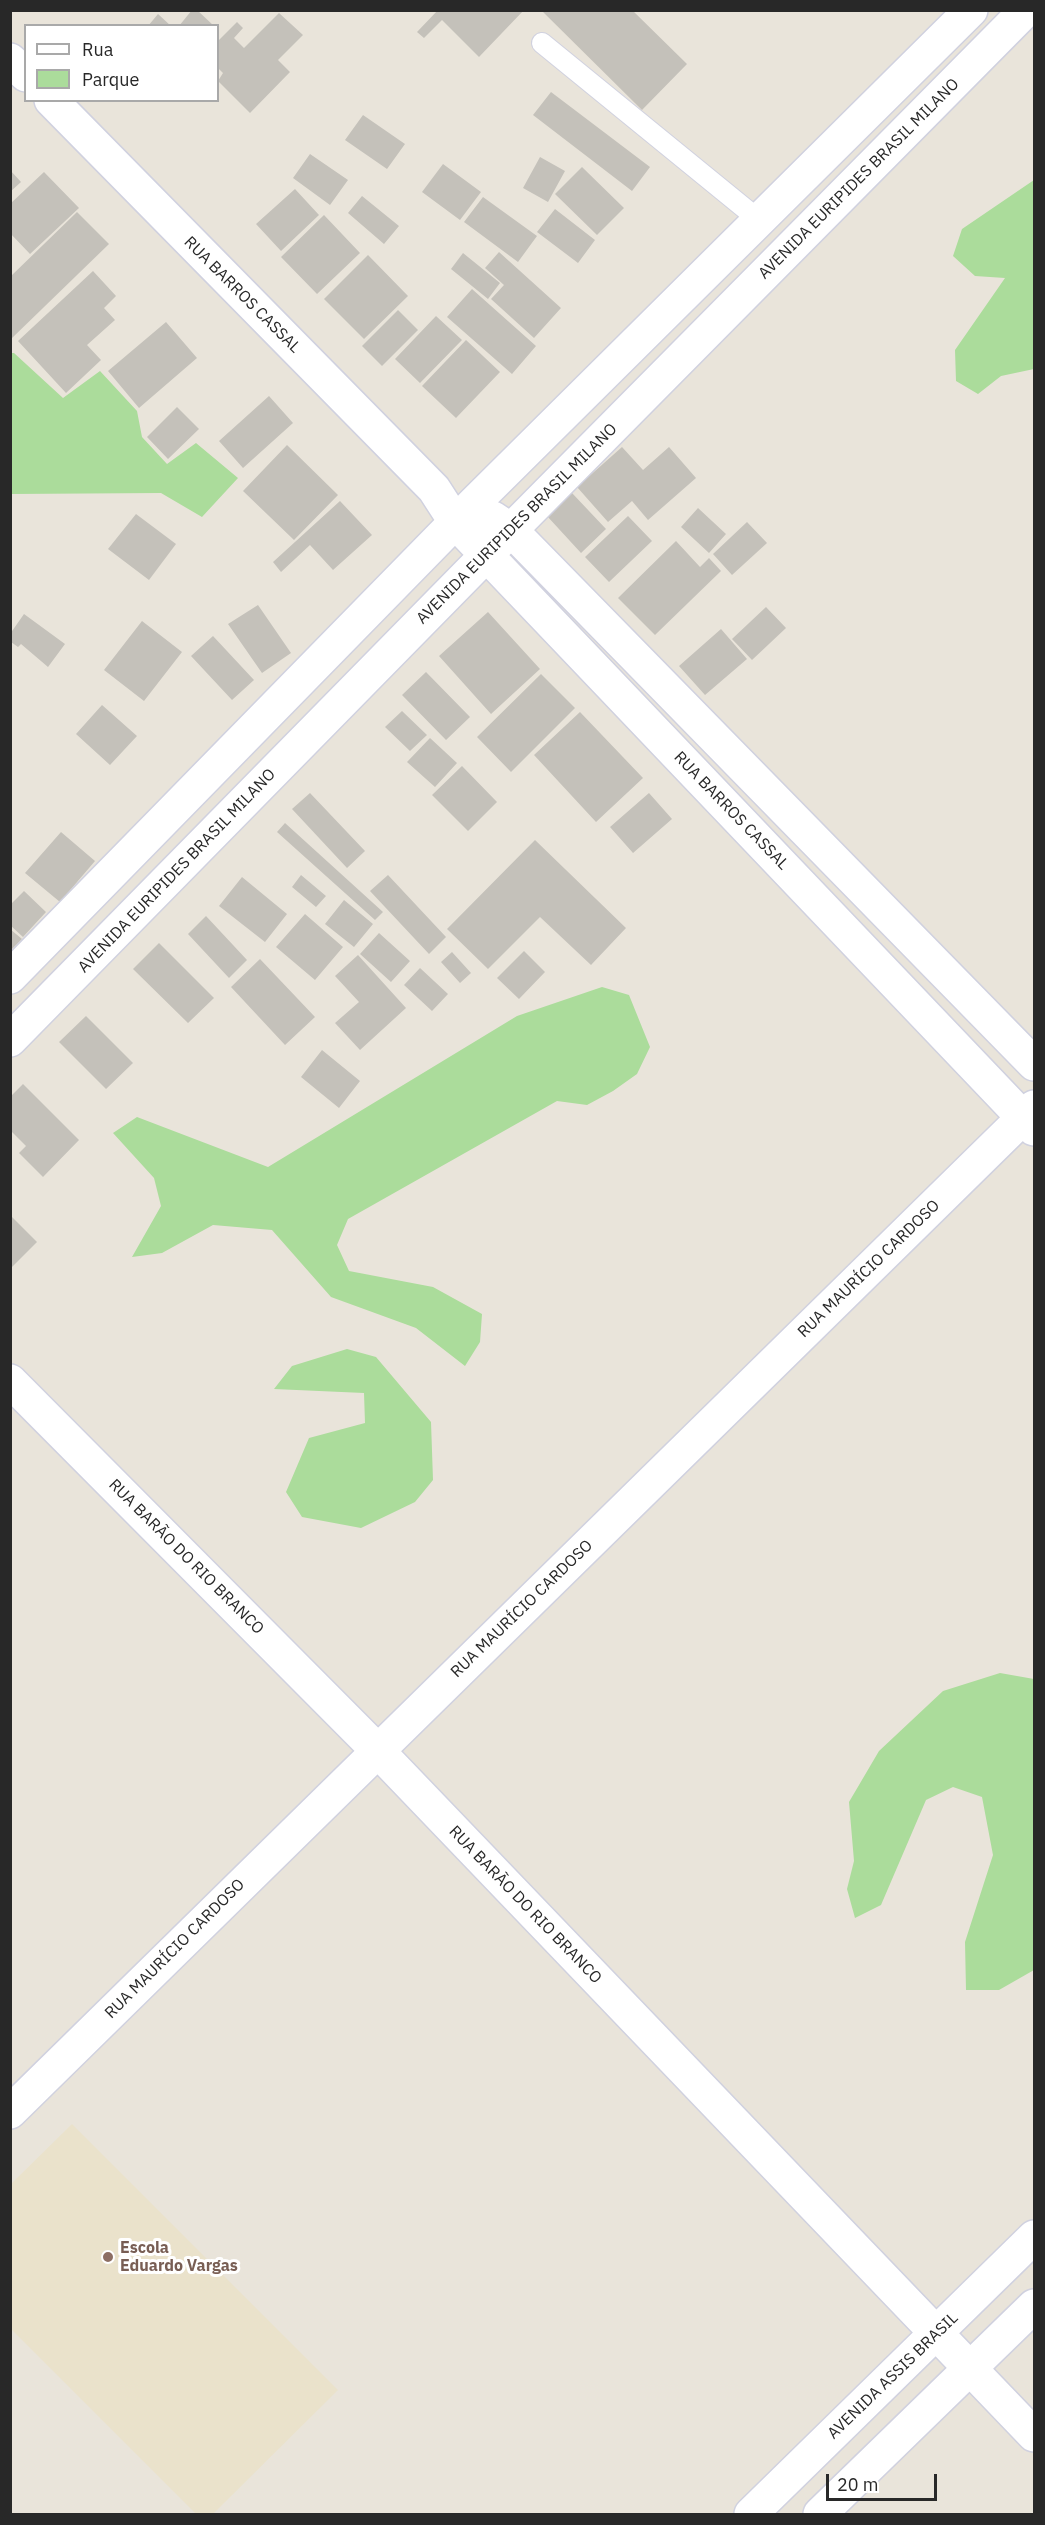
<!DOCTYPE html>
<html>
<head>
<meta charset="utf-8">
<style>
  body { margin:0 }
  #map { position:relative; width:1045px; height:2525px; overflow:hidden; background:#e9e4da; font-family:"IBM Plex Sans",sans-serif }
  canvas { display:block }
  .frame { position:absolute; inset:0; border:12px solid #282828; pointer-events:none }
  .legend { position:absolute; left:24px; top:24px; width:195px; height:78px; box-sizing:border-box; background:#fff; border:2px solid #a9a9a9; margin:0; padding:8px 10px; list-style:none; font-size:18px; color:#282828 }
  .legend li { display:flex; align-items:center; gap:12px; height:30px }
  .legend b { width:30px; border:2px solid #a9a9a9 }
  .scale { position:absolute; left:826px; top:2474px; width:111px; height:27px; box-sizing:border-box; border:3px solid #282828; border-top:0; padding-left:8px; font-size:18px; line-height:21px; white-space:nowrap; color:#282828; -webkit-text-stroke:4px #fff; paint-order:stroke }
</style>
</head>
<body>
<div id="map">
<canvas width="1045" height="2525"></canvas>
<div class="frame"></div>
<ul class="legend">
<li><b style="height:8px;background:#fff"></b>Rua</li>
<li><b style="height:16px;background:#abdc9b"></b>Parque</li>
</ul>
<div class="scale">20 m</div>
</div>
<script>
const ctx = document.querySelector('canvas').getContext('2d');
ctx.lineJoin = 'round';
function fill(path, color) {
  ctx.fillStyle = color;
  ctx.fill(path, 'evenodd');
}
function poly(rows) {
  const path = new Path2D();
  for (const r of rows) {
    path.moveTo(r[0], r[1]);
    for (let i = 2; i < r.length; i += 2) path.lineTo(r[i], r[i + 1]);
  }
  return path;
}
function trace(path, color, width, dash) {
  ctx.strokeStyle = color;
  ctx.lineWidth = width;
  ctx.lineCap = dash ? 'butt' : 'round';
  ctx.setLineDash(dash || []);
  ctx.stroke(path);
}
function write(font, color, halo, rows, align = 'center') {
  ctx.font = font + ' "IBM Plex Sans",sans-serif';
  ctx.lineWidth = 6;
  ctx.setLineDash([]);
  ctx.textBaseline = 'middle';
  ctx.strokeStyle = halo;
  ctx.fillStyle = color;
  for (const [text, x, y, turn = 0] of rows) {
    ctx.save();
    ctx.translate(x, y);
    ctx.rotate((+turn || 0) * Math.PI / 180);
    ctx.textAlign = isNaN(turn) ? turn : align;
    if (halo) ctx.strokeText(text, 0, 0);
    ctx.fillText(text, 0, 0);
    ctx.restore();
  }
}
fill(poly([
  [72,2124,338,2390,213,2514,196,2514,11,2329,11,2184]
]), '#eae2cb');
fill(poly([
  [1034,180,1034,369,1001,376,978,394,956,381,955,350,1005,278,975,276,953,256,962,229],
  [10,353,14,353,63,398,100,371,137,411,142,437,167,464,196,443,238,478,202,517,161,493,11,494],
  [602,987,629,995,650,1047,637,1074,613,1091,587,1105,557,1101,348,1219,337,1245,349,1271,433,1287,482,1314,480,1342,465,1366,416,1328,331,1297,272,1230,213,1225,162,1253,132,1257,161,1206,154,1178,113,1133,137,1117,268,1167,517,1016],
  [347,1349,376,1357,431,1422,433,1480,415,1502,361,1528,302,1517,286,1492,309,1438,365,1423,364,1393,274,1389,292,1366],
  [1000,1673,1034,1679,1034,1970,999,1990,966,1990,965,1942,993,1855,982,1797,953,1787,926,1800,881,1905,855,1918,847,1889,854,1861,849,1802,879,1751,943,1691]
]), '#abdc9b');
fill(poly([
  [192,10,197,10,214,26,179,26],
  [438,10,524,10,479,57,442,20,424,38,417,32],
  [541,10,632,10,687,64,642,110],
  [279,13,303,35,278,60,290,72,250,113,218,81,223,73,218,68,218,41,237,22,243,28,234,38,244,48],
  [158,14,171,26,148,26],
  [551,92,650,167,632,191,533,115],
  [363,115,405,144,387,169,345,140],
  [310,154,348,180,330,205,293,178],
  [540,157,565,171,548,202,523,188],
  [443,164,481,192,460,220,422,192],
  [582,167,624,208,597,235,555,194],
  [10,170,21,182,10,192],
  [44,172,79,208,30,254,10,233,10,204],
  [295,189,319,215,281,251,256,224],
  [362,196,399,226,384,244,348,213],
  [483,197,537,236,518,262,464,222],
  [555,209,595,240,578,263,537,232],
  [77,212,109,244,10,340,10,277],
  [324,215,360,253,317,294,281,257],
  [499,252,561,308,534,338,491,299,504,285,485,268],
  [463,253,500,283,488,299,451,269],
  [368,255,408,296,364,339,324,299],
  [93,271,116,296,104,308,115,320,87,345,101,360,66,393,18,341],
  [472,289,536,346,512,374,447,317],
  [398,310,418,330,382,366,362,346],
  [436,316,462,340,420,383,395,359],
  [166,322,197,358,139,408,108,371],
  [466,340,500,372,456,418,422,386],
  [269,396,293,423,243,468,219,441],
  [177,407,199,429,168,459,147,437],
  [287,445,338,495,294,540,243,491],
  [622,447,643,470,669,447,696,478,648,520,632,501,608,522,577,487],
  [572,493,606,529,581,553,547,516],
  [340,501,372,535,333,570,310,545,281,572,273,562],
  [698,508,726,534,709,553,681,527],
  [136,514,176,544,149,580,108,549],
  [628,516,652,541,609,582,585,557],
  [747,522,767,543,732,575,713,554],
  [676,541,700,567,709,558,721,571,655,635,618,598],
  [258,605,291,653,262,673,228,624],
  [766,607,786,628,752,660,732,639],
  [488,612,540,669,491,714,439,656],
  [24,614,65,644,48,667,21,644,18,647,11,642,10,634],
  [142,621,182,652,144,701,104,670],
  [721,629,747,659,705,695,679,666],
  [213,636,254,680,232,700,191,656],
  [426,672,470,717,446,740,402,695],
  [541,674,575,708,511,772,477,737],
  [102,705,137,736,110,765,76,734],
  [402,711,427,735,410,751,385,727],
  [580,712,643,778,596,822,534,755],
  [430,738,457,763,435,787,407,762],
  [462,766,497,802,468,831,432,795],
  [310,793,365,851,347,868,292,809],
  [649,793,672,819,633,853,610,827],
  [285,823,383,912,375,920,277,832],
  [61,832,95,861,60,902,25,873],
  [535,840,626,928,591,965,540,917,488,969,447,929],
  [301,875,326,896,316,907,292,887],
  [388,875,446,937,429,954,370,891],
  [242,877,287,914,265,942,219,906],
  [24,891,46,912,23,937,10,925,10,905],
  [344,900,373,924,354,947,325,924],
  [305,914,343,947,315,980,276,947],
  [206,916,247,960,229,978,188,934],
  [10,929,22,939,10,951],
  [379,933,410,961,391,982,360,954],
  [159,943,214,998,188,1023,133,969],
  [524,951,545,972,519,999,497,978],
  [452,952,471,973,460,983,441,962],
  [358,955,406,1008,360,1050,335,1023,359,1002,335,976],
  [260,959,315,1017,285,1045,231,987],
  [420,968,448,994,432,1011,404,985],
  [86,1016,133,1063,106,1089,59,1042],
  [322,1050,360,1081,339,1108,301,1077],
  [23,1084,79,1140,43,1177,19,1153,26,1146,10,1130,10,1097],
  [10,1215,37,1242,10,1269]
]), '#c4c1ba');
const lane = poly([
  [542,43,759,220]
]);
const street = poly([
  [10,1381,377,1750,1034,2435]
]);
const secondary = poly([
  [10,60,26,75],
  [51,100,434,489,456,523,1034,1129],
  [493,518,511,530,1034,1064],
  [10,977,473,504,971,10],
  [10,1040,511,530,1026,10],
  [10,2112,1034,1107],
  [751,2514,1034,2237],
  [820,2514,1034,2306]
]);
trace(lane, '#d0d1df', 22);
trace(street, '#d0d1df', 36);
trace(secondary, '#d0d1df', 36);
trace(lane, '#fff', 20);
trace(street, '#fff', 33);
trace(secondary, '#fff', 33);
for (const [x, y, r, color] of [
  [108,2257,6,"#8d6e63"]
]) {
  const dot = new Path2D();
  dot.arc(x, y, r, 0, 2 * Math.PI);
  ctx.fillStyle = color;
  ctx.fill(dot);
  trace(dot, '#fff', 2);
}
write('16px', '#282828', '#fff', [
  ["AVENIDA EURIPIDES BRASIL MILANO",859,179,-45],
  ["RUA BARROS CASSAL",242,295,45],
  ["AVENIDA EURIPIDES BRASIL MILANO",517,524,-45],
  ["RUA BARROS CASSAL",731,811,46],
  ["AVENIDA EURIPIDES BRASIL MILANO",177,871,-46],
  ["RUA MAURÍCIO CARDOSO",869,1269,-44],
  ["RUA BARÃO DO RIO BRANCO",186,1557,45],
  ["RUA MAURÍCIO CARDOSO",522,1609,-44],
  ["RUA BARÃO DO RIO BRANCO",525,1905,46],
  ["RUA MAURÍCIO CARDOSO",175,1949,-45],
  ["AVENIDA ASSIS BRASIL",893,2376,-44]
]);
write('bold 16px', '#785e54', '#fff', [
  ["Escola",120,2248],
  ["Eduardo Vargas",120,2266]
], 'left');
</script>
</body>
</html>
